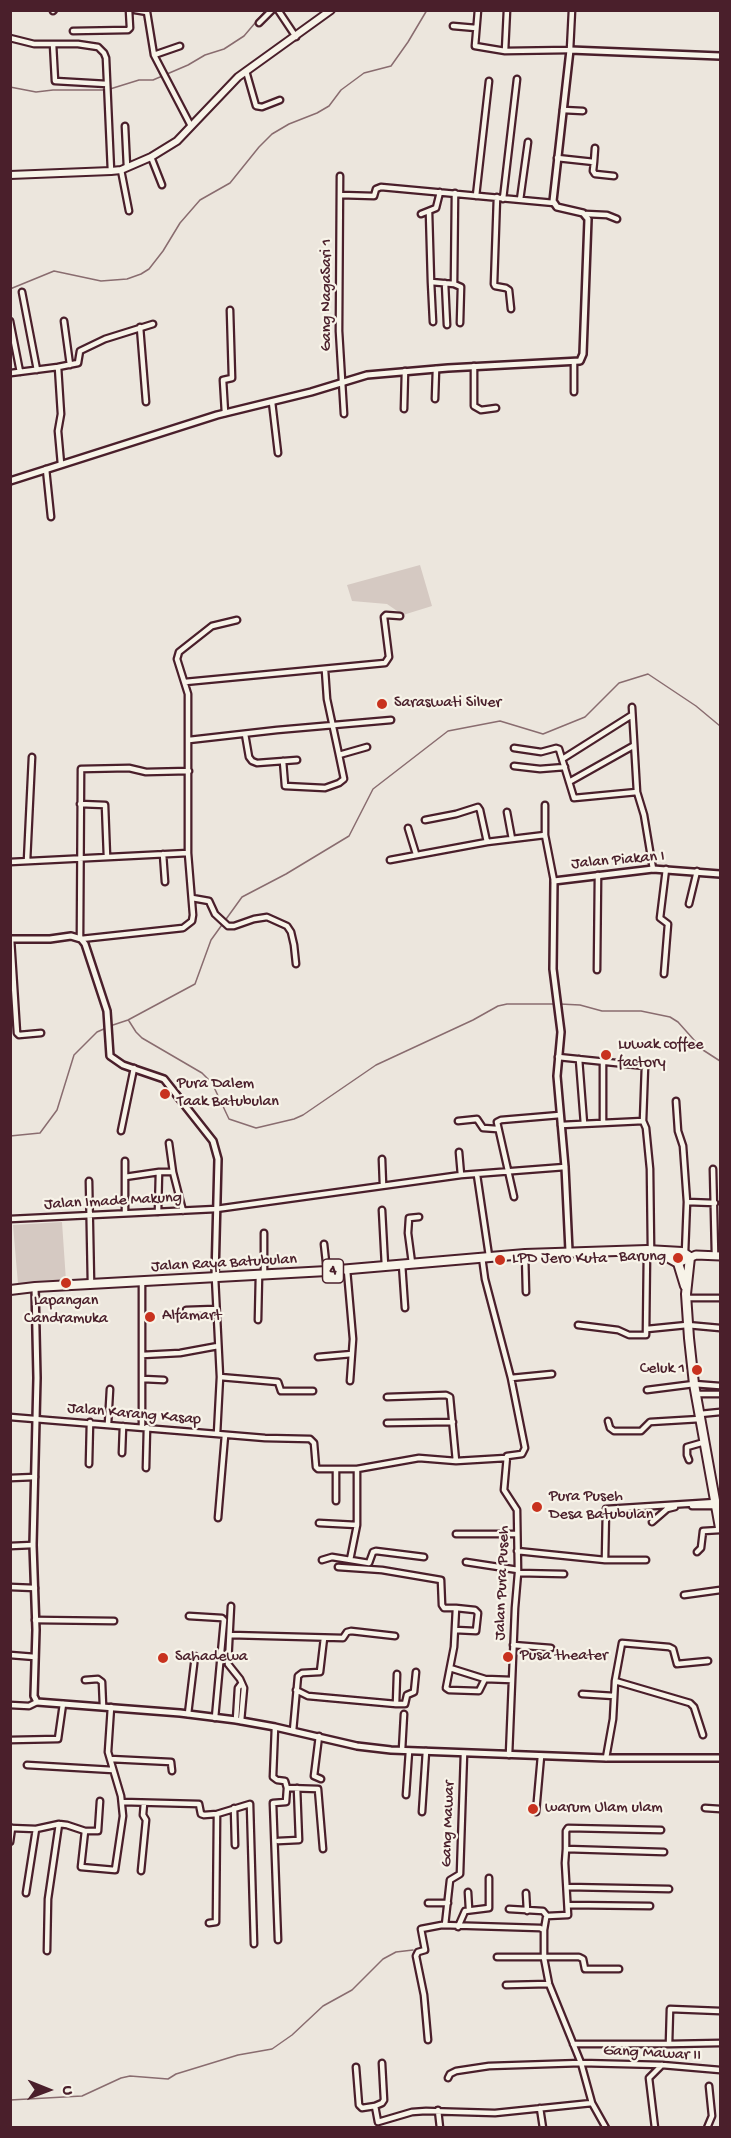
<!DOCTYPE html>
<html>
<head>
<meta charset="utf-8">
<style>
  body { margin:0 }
  #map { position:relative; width:731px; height:2138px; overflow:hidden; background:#ece6dd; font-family:"Gochi Hand",sans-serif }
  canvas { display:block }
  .frame { position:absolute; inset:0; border:12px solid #4a1f2b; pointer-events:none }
  .north { position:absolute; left:18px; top:2060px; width:60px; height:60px; -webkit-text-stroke:4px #f7f3e8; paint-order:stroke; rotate:91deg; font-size:16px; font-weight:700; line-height:24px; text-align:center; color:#4a1f2b }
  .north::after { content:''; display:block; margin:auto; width:21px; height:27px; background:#4a1f2b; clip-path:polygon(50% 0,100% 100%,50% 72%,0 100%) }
</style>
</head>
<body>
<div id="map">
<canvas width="731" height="2138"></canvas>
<div class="frame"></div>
<div class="north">U</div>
</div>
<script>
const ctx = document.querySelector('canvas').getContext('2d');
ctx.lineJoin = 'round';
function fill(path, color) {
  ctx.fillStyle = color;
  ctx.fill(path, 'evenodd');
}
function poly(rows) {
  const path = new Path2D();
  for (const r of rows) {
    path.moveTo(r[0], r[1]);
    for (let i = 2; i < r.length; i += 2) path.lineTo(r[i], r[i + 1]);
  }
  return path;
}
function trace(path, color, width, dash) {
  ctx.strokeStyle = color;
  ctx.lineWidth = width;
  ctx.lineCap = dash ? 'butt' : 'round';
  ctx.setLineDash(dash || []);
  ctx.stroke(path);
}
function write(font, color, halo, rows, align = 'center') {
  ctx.font = font + ' "Gochi Hand",sans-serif';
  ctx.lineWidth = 4.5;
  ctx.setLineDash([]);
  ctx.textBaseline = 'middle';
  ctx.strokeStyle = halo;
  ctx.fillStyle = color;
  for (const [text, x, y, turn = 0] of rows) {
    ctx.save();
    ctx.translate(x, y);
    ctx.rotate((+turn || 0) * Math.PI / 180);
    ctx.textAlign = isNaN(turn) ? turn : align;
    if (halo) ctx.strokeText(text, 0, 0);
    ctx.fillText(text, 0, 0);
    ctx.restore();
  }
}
fill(poly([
  [420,565,432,606,403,615,387,604,352,601,347,585],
  [62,1222,66,1281,18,1284,13,1225]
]), '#d5c9c2');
trace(poly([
  [10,87,36,92,53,90,106,90],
  [110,89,139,80,153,80,188,65,205,55,224,49,244,36,266,10],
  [10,289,54,271,101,281,127,279,141,274,149,269,163,251,180,223,200,200,230,183,259,147,272,134,289,124,317,113,329,106,341,90,364,73,391,66,408,42,427,10],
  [560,1004,580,1005,602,1011,641,1011,670,1017,678,1022,703,1050,720,1061],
  [129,1021,136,1032,142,1038,202,1073,212,1083,229,1119,256,1128,294,1119,303,1115,376,1065,473,1020,498,1006,507,1004,555,1004],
  [110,1026,128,1020,195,984,211,940,242,897,286,874,349,836,373,789,448,731,500,721,543,734,585,717,619,683,648,674,696,706,720,726],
  [10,1136,40,1133,57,1110,74,1055,97,1032,106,1028],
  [10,2100,82,2096,121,2078,130,2076,168,2079,176,2074,238,2055,272,2049,292,2035,323,2006,352,1990,383,1959,396,1952,413,1950]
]), '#896c6f', 1.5);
const minor = poly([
  [135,10,147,12,154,55,191,126],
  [278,10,296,37],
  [478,10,475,46,505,51,570,50,572,10],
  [53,11,54,10],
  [259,23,272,10],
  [453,26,476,28],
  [73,31,128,30,130,28,129,10],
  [10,38,34,44,78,44,98,47,104,53,106,58,111,171],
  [53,44,55,81,107,84],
  [505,51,507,10],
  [154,55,180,46],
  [246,71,256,106,262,107,280,100],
  [563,110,583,111],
  [125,126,127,167],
  [151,157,162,185],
  [557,158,594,162,593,171,595,174,614,176],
  [594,162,595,148],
  [121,170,129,211],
  [340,176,339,331,344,414],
  [340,195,374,196,376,189,381,187,554,203],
  [476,196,489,81],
  [497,197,494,284,495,286,506,288,509,290,511,309],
  [503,199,517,79],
  [520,200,528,142],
  [429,212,431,282],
  [421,214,436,208,440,192],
  [586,214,607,215,617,219],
  [445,283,447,325],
  [454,284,461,287,460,323],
  [22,292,37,370],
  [10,321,20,372],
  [64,321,70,365],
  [433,322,431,282,454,284,455,193],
  [140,327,146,402],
  [474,366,474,406,481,410,496,408],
  [11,373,58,367],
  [574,392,574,362],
  [435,399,436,369],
  [272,402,278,453],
  [404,409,405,371],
  [225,413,223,380,232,378,230,310],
  [61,464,58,431,61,414,58,367,78,363,80,351,105,339,153,324],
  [46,469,51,517],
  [325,670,327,699,339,755,367,747],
  [185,682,385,663,389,657,384,617,386,615,400,616],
  [632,707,637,792,644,815,653,869],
  [245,734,249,757,252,761,257,763,297,760],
  [189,740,277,730,391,720],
  [514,748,541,752,556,748,559,749,574,798,637,792],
  [564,758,632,715],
  [283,761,285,786,325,788,339,783,344,779,339,755],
  [514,766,540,769,565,767],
  [569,782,633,746],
  [80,804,105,805,107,857],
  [545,805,545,835,554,881],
  [507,812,512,839],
  [425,820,456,814,478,807,480,810,487,842],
  [408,828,416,854],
  [163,854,165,882],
  [390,860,487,842,545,835],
  [27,861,32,757],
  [10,862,188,853],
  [192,898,209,901,215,914,228,926,234,926,254,919,267,917,287,926,291,932,294,945,296,964],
  [689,904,697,871],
  [80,938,81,769,129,768,146,772,189,771],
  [11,939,17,1033,19,1035,41,1033],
  [81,939,183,928,192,921,193,915,188,853,188,694,177,659,179,652,212,626,237,620],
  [597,970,598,875],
  [664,974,668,924,660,918,666,869],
  [558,1057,645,1066,643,1121,646,1128,650,1169,651,1250],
  [579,1059,584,1124],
  [676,1101,678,1131,683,1146,687,1202,685,1253],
  [458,1121,477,1119,483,1128,497,1129],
  [603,1123,603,1061],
  [561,1125,643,1121],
  [121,1131,134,1068],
  [169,1143,173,1172],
  [459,1152,461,1175],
  [382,1159,383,1185],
  [125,1161,125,1177],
  [713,1169,715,1255],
  [477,1175,489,1256],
  [89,1181,91,1284],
  [514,1197,497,1122,501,1120,560,1115],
  [687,1202,715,1203],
  [382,1210,385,1266],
  [158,1212,159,1172],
  [125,1213,125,1177,159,1172,173,1172,183,1211],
  [10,1219,216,1209,461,1175,565,1167],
  [324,1244,327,1271],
  [525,1254,526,1292],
  [482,1257,485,1279,511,1378,525,1448,522,1454,507,1456,504,1490,517,1510,518,1573,515,1608,509,1755],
  [412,1263,408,1233,409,1218,419,1217],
  [402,1264,405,1308],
  [347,1270,353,1339,350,1381],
  [264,1274,264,1233],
  [686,1298,720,1298],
  [186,1310,215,1309],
  [258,1320,259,1275],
  [578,1325,618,1330,629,1335,646,1335,647,1250],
  [647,1329,687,1325,720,1328],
  [142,1355,180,1353,218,1346],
  [318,1357,352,1354],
  [220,1377,278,1382,281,1391,313,1391],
  [511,1378,552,1374],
  [143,1379,164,1380],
  [647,1390,694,1384,720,1386],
  [696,1394,720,1394],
  [387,1397,446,1395,450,1397,456,1461],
  [700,1414,720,1412],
  [10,1417,217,1434,220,1377,215,1277],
  [608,1421,610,1428,614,1431,641,1431,650,1422,700,1419],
  [387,1423,453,1422],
  [108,1424,110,1389],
  [142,1427,142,1282],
  [217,1434,265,1438,310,1439,314,1443,316,1467,318,1469,357,1469,419,1458,456,1461,506,1458],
  [122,1453,123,1426],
  [689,1460,687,1455,687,1447,701,1443],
  [89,1464,90,1422],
  [146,1468,147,1427],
  [10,1478,35,1477],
  [336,1501,336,1471],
  [692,1506,716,1506],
  [218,1518,225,1435],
  [652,1522,667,1509,675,1507],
  [319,1523,357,1525],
  [456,1534,517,1534],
  [10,1546,33,1545],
  [517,1551,605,1560,606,1509,716,1502],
  [697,1552,701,1548,703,1531,720,1530],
  [322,1560,332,1557,369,1563,373,1552,376,1551,424,1557],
  [350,1560,357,1525,357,1469],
  [605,1560,646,1560],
  [466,1562,518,1570],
  [338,1567,382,1570,441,1580,442,1605,444,1608,456,1608,454,1647,446,1688,449,1690,479,1691,485,1679],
  [518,1573,564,1574],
  [10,1587,35,1588],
  [684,1595,720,1590],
  [231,1606,228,1664,240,1679,244,1688,241,1721],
  [189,1616,222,1618,224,1620,215,1718],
  [35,1620,114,1621],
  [455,1630,476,1631,478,1613,475,1610,456,1608],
  [230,1635,343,1638,347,1632,351,1631,395,1636],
  [513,1645,551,1648],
  [10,1655,35,1657],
  [450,1668,485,1679,512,1680],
  [85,1680,98,1679,102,1682,103,1706],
  [615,1681,690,1703,694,1707,703,1735],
  [296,1690,308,1696,396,1704,397,1674],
  [582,1694,614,1696],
  [396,1704,405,1704,407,1695,414,1692,416,1672],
  [10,1705,29,1706,37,1702],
  [188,1714,195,1656],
  [236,1720,238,1688,241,1684],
  [275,1727,273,1777,277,1780,285,1781,287,1788,286,1802,273,1803,278,1940],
  [293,1731,298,1676,302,1673,320,1672,324,1638],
  [319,1736,314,1776,321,1779],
  [10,1740,58,1739,63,1704],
  [402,1750,404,1714],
  [606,1758,613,1719,615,1681,622,1643,669,1647,673,1649,677,1664,708,1661],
  [110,1759,171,1762,172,1771],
  [27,1765,113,1770],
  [287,1788,318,1789,323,1849],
  [406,1795,409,1751],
  [122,1802,199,1804,201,1814,204,1815,217,1814,250,1804,254,1944],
  [234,1808,235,1845],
  [705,1808,720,1809],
  [422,1812,426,1751],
  [536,1812,541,1756],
  [10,1828,36,1829,59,1824,67,1825,85,1831,98,1831,100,1801],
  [85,1831,81,1867,115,1870,123,1816,121,1796,108,1752,111,1707],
  [278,1841,299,1840,297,1788],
  [10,1842,12,1828],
  [566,1849,566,1831,568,1828,661,1830],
  [141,1871,146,1820,143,1815,144,1803],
  [567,1887,669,1889],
  [468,1892,469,1909],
  [26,1893,36,1829],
  [526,1893,527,1911],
  [428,1903,448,1903],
  [568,1905,650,1906],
  [509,1909,543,1911,547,1916],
  [209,1923,216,1922,217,1814],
  [445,1925,450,1880,460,1874,464,1753],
  [458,1927,465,1911,489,1908,489,1878],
  [47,1951,48,1899,59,1824],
  [497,1957,579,1957,583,1959,585,1969,619,1969],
  [506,1985,549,1984],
  [428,2040,424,1995,416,1956,418,1952,425,1950,421,1929,442,1925,540,1928,544,1930],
  [573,2044,669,2044,670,2009,720,2011],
  [669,2044,720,2043],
  [356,2067,359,2105,362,2108,375,2106,378,2122,412,2112,426,2111,495,2113,592,2103],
  [448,2078,450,2074,456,2071,489,2066,581,2063,662,2065,720,2070],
  [375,2106,382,2103,384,2100,382,2063],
  [540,2108,543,2128],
  [438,2110,440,2128],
  [606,2128,592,2103,581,2063,549,1984,544,1958,544,1930,546,1918,547,1916,568,1915,565,1863,566,1849,664,1852],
  [655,2128,649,2078,662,2065],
  [707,2128,712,2116,709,2086]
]);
const tertiary = poly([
  [10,481,217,415,311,392,367,375,448,368,580,361,583,354,588,219,583,213,557,207,553,201,570,50,720,56],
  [10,939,50,939,71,936,81,939,85,944,107,1011,110,1056,123,1065,164,1079,213,1141,218,1159,215,1277],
  [569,1251,565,1167,557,1076,561,1032,553,969,554,881,653,869,720,874],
  [35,1287,37,1378,33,1545,36,1630,34,1696,37,1702,180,1713,236,1720,275,1727,357,1746,391,1750,606,1758,720,1758]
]);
const secondary = poly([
  [10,175,111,171,121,170,151,157,177,141,238,77,331,10]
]);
const primary = poly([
  [678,1263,696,1255,720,1256]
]);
const trunk = poly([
  [660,1253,678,1263,685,1286],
  [10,1290,35,1287,327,1271,525,1254,647,1250,682,1252,690,1257,686,1294,689,1338,694,1384,720,1528]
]);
trace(minor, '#4a1f2b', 9);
trace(tertiary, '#4a1f2b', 10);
trace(secondary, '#4a1f2b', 10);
trace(primary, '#4a1f2b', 11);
trace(trunk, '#4a1f2b', 12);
trace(minor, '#f7f3e8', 4.5);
trace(tertiary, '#f7f3e8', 5);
trace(secondary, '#f7f3e8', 6);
trace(primary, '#f7f3e8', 7);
trace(trunk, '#f7f3e8', 8);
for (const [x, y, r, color] of [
  [382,704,6,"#c8321e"],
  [606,1055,6,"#c8321e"],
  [165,1094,6,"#c8321e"],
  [678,1258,6,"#c8321e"],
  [500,1260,6,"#c8321e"],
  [66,1283,6,"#c8321e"],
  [150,1317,6,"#c8321e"],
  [697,1370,6,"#c8321e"],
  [537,1507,6,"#c8321e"],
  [508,1657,6,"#c8321e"],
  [163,1658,6,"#c8321e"],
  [533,1809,6,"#c8321e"]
]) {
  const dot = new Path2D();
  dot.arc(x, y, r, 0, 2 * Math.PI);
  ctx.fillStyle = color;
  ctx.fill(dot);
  trace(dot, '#f7f3e8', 2);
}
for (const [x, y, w] of [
  [333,1271,21]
]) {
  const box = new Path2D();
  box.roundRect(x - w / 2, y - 12, w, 24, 4.5);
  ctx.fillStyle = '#f7f3e8';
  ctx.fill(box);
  trace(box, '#4a1f2b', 1.5);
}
write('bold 15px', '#4a1f2b', null, [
  ["4",333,1271]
]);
write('16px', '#4a1f2b', '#f7f3e8', [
  ["Gang NagaSari 1",328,295,-90],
  ["Jalan Piakan I",618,861,-5],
  ["Jalan Imade Makung",113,1202,-3],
  ["Jalan Raya Batubulan",224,1264,-3],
  ["Jalan Karang Kasap",134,1415,5],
  ["Jalan Pura Puseh",503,1583,-88],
  ["Gang Mawar",449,1824,-88],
  ["Gang Mawar II",652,2054,3]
]);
write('16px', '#4a1f2b', '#f7f3e8', [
  ["Saraswati Silver",394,704],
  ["Luwak coffee",618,1046],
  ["factory",618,1064],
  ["Pura Dalem",177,1085],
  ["Taak Batubulan",177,1103],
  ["Barung",666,1258,"right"],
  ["LPD Jero Kuta",512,1260],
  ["Lapangan",66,1302,"center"],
  ["Candramuka",66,1320,"center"],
  ["Alfamart",162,1317],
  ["Celuk 1",685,1370,"right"],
  ["Pura Puseh",549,1498],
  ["Desa Batubulan",549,1516],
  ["Pusa theater",520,1657],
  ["Sahadewa",175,1658],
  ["warum Ulam ulam",545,1809]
], 'left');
</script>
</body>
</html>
